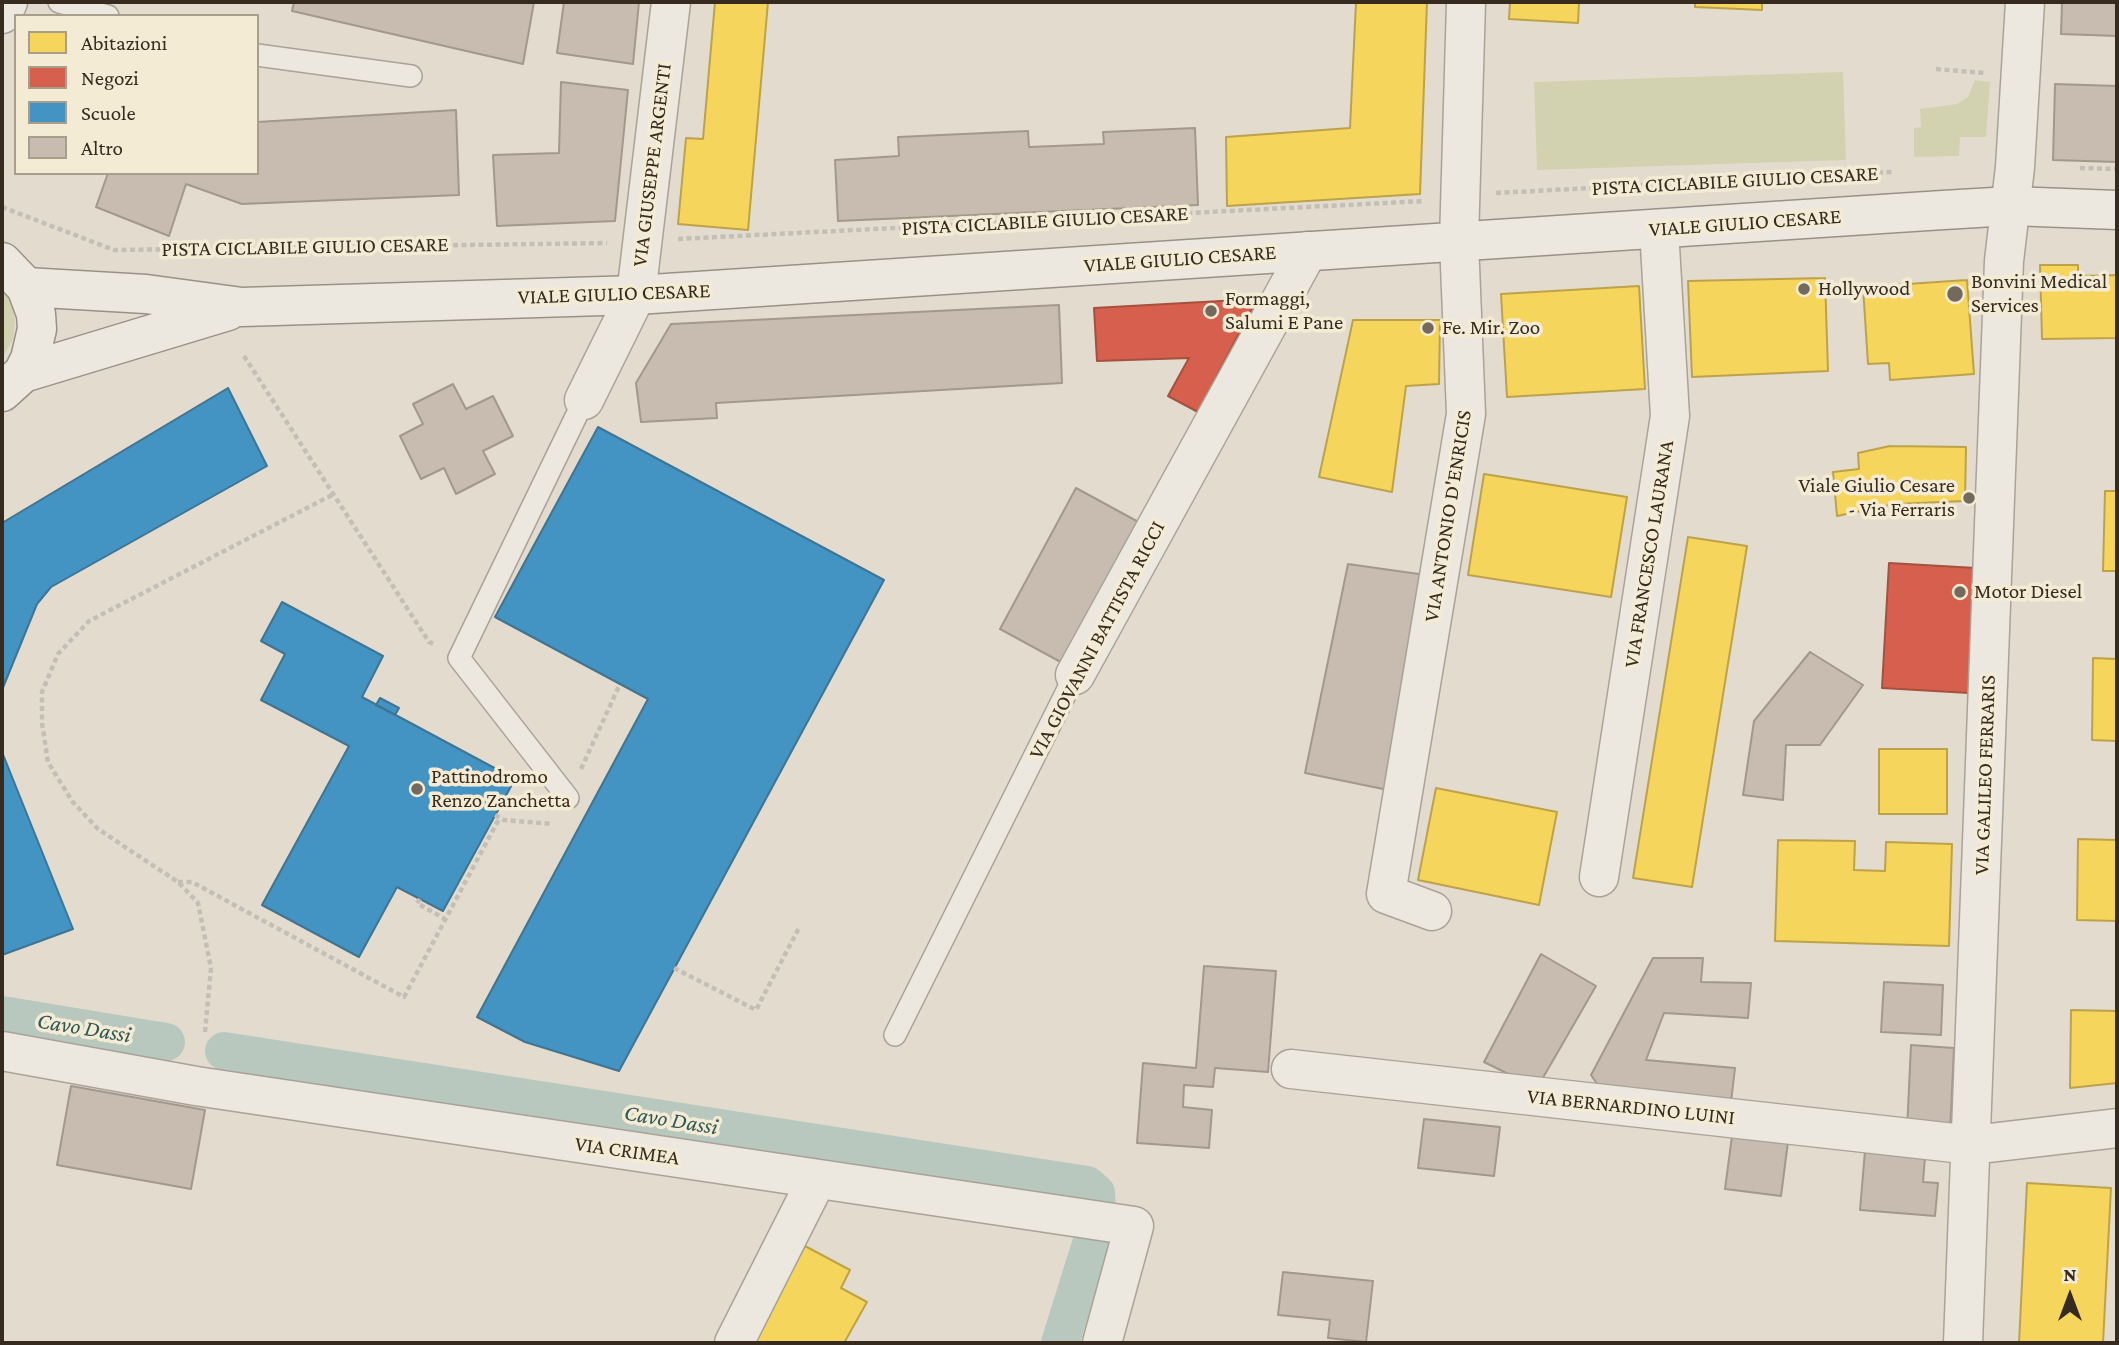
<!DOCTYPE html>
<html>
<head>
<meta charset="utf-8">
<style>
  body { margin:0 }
  #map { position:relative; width:2119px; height:1345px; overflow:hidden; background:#e3dcce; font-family:"Crimson Pro",serif }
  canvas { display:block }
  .frame { position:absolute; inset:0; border:4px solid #372b1f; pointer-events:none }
  .legend { position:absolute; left:14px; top:14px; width:245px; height:161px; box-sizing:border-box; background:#f4ebd5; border:2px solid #a89e8c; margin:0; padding:9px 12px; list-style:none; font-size:21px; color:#372b1f }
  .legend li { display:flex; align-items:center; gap:14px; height:35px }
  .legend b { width:35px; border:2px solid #a89e8c }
  .north { position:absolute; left:2035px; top:1261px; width:70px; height:70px; -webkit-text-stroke:5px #f4ebd5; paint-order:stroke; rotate:0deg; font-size:19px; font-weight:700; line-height:28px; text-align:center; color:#372b1f }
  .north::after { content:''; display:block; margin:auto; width:24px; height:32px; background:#372b1f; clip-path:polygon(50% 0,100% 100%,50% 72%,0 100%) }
</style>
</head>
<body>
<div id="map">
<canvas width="2119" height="1345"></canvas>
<div class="frame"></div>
<ul class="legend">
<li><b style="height:19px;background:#f6d55c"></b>Abitazioni</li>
<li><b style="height:19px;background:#d6604d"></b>Negozi</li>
<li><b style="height:19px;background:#4393c3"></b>Scuole</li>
<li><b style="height:19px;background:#c7bcaf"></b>Altro</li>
</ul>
<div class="north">N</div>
</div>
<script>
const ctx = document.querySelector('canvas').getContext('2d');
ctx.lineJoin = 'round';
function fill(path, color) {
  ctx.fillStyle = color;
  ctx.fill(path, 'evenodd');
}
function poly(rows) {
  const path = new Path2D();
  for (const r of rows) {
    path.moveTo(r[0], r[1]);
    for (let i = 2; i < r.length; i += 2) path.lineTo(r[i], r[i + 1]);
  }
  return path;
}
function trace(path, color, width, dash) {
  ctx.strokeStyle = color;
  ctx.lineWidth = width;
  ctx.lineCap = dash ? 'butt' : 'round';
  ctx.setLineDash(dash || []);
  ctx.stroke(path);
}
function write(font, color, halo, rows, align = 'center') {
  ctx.font = font + ' "Crimson Pro",serif';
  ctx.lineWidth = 7;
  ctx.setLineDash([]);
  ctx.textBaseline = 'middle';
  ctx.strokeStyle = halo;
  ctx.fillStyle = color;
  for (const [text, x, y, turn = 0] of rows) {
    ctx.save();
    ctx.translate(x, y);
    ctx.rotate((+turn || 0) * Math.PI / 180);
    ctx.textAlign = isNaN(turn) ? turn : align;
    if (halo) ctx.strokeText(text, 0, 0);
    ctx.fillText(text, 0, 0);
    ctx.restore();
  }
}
fill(poly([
  [1843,72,1846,160,1537,170,1534,82],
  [1975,80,1990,82,1986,137,1960,137,1959,156,1914,157,1914,128,1921,127,1920,109,1957,104,1968,97],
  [2,287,12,303,15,321,13,339,2,359]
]), '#d2d2b1');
const homes = poly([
  [715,2,768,2,748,230,678,224,686,138,703,139,715,2],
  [1356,2,1427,2,1420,194,1227,206,1226,137,1350,128,1356,2],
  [1510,2,1579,2,1578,23,1509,19,1510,2],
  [1695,2,1762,2,1762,10,1695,7,1695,2],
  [2040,265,2078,265,2078,276,2117,275,2117,338,2042,339,2040,265],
  [1825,278,1828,371,1692,377,1688,281,1825,278],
  [1967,280,1974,374,1890,380,1889,363,1868,364,1863,287,1967,280],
  [1639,286,1645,389,1507,397,1501,294,1639,286],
  [1353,320,1440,320,1439,384,1406,386,1392,492,1319,477,1353,320],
  [1890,446,1966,447,1965,501,1895,504,1837,516,1833,472,1859,469,1858,453,1890,446],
  [1484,474,1627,497,1611,597,1468,575,1484,474],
  [2105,491,2117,491,2117,571,2103,571,2105,491],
  [1688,537,1747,546,1692,887,1633,878,1688,537],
  [2093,658,2117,659,2117,741,2092,740,2093,658],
  [1879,749,1947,749,1947,814,1879,814,1879,749],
  [1436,788,1557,812,1539,905,1418,880,1436,788],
  [2078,839,2117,840,2117,921,2077,920,2078,839],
  [1778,840,1855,841,1854,870,1885,871,1886,842,1952,844,1949,946,1775,941,1778,840],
  [2071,1010,2117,1011,2117,1083,2070,1088,2071,1010],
  [2027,1183,2111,1188,2103,1343,2019,1343,2027,1183],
  [805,1246,850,1270,841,1288,867,1302,844,1343,752,1343,805,1246]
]);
fill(homes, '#f6d55c');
trace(homes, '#bda24a', 2);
const shops = poly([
  [1257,299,1198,412,1168,396,1189,358,1097,361,1094,308,1257,299],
  [1889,563,1976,568,1969,693,1882,688,1889,563]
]);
fill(shops, '#d6604d');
trace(shops, '#a6503f', 2);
const schools = poly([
  [228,388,267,466,51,587,37,604,2,690,2,523,228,388],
  [598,427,884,580,619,1071,525,1042,477,1017,648,699,495,617,598,427],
  [282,602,383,656,362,697,515,779,443,911,397,887,359,957,262,905,349,746,261,700,285,654,261,641,282,602],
  [380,698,399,708,395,715,376,705,380,698],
  [2,752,73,929,2,955,2,752]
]);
fill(schools, '#4393c3');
trace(schools, '#3f7492', 2);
trace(poly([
  [2,1015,166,1042],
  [224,1051,1087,1185,1096,1193,1097,1212],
  [1060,1343,1092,1241]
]), '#b9c8bf', 38);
const building = poly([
  [294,2,534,2,523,64,292,11,294,2],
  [564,2,639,2,633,64,557,53,564,2],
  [2062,2,2117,2,2117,36,2061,34,2062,2],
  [561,82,628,90,615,221,497,226,493,155,559,153,561,82],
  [2055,84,2117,86,2117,162,2053,160,2055,84],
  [456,110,459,195,242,204,186,184,169,236,96,207,108,173,257,173,257,122,456,110],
  [1195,128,1198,205,838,221,835,160,899,156,898,137,1028,131,1029,147,1104,144,1103,132,1195,128],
  [1059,305,1062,383,716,403,717,418,641,422,636,383,671,324,1059,305],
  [453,384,466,409,493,396,513,436,483,451,495,474,456,494,444,468,421,479,400,436,423,424,413,404,453,384],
  [1076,488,1144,525,1068,666,1000,629,1076,488],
  [1348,564,1426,575,1388,790,1305,773,1348,564],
  [1810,652,1863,685,1820,745,1786,745,1783,800,1743,795,1754,721,1810,652],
  [1541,954,1596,986,1537,1088,1484,1062,1541,954],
  [1653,958,1703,958,1701,982,1751,983,1748,1018,1664,1013,1646,1060,1735,1068,1730,1111,1606,1097,1591,1075,1653,958],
  [1204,966,1276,971,1268,1072,1215,1068,1213,1087,1184,1085,1183,1107,1212,1110,1209,1148,1137,1143,1143,1063,1196,1068,1204,966],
  [1884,982,1943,985,1941,1035,1881,1032,1884,982],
  [1911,1045,1954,1048,1950,1132,1907,1130,1911,1045],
  [71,1086,205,1110,191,1189,57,1165,71,1086],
  [1424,1119,1500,1127,1494,1176,1418,1168,1424,1119],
  [1732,1136,1788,1142,1781,1196,1725,1189,1732,1136],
  [1865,1151,1925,1157,1923,1182,1938,1183,1935,1216,1860,1210,1865,1151],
  [1283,1272,1373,1281,1366,1342,1328,1338,1330,1320,1278,1315,1283,1272]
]);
fill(building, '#c7bcaf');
trace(building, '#a4988d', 2);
const lane = poly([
  [59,2,108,16],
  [257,55,411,76],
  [568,798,459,658,584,400],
  [895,1035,1075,675]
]);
const street = poly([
  [2,14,8,2],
  [584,400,636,295,671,2],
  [1075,675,1308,251],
  [1599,877,1670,416,1659,229],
  [1432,911,1386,894,1466,414,1459,241,1466,2],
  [2,1051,196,1086,1134,1226,1102,1343],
  [1291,1069,1972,1145,2117,1128],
  [734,1343,817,1179],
  [1963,1343,2004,261,2015,167,2025,2]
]);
const secondary = poly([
  [2,262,26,287,36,314,37,329,30,359,23,373,2,392],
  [26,287,146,294,242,307,636,295,1943,210,2011,206,2117,210],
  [23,373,228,311]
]);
trace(lane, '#a9a297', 24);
trace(street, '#a9a297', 41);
trace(secondary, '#989187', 41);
trace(poly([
  [1936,69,1984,73],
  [2080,168,2117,169],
  [1496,193,1893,172],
  [2,207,114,250,607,243],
  [678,239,1425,201],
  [244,356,429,642,434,644],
  [581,769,620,684],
  [495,815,504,820,553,824],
  [178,882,192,882,404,997,500,817],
  [420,899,417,903,445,919],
  [674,968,756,1010,800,926],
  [205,1032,211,968,198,903,178,882,98,829,72,801,48,762,42,723,42,692,58,654,89,621,334,494]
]), '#c4beb6', 4.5, [5, 3.5]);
trace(lane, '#ece8df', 21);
trace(street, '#ece8df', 38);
trace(secondary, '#ece8df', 38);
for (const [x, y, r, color] of [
  [1804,289,7,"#73695c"],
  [1955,294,9,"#73695c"],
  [1211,311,7,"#73695c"],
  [1428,328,7,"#73695c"],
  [1969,498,7,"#73695c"],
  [1960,592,7,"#73695c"],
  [417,789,7,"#73695c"]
]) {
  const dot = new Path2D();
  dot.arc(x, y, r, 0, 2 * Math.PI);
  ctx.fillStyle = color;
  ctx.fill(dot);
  trace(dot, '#f4ebd5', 2.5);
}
write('21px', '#372b1f', '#f4ebd5', [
  ["VIA GIUSEPPE ARGENTI",652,165,-83],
  ["PISTA CICLABILE GIULIO CESARE",1735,181,-3],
  ["PISTA CICLABILE GIULIO CESARE",1045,221,-3],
  ["VIALE GIULIO CESARE",1745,223,-4],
  ["PISTA CICLABILE GIULIO CESARE",305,247,-1],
  ["VIALE GIULIO CESARE",1180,259,-4],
  ["VIALE GIULIO CESARE",614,294,-2],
  ["VIA ANTONIO D'ENRICIS",1448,516,-81],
  ["VIA FRANCESCO LAURANA",1649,554,-81],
  ["VIA GIOVANNI BATTISTA RICCI",1097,640,-62],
  ["VIA GALILEO FERRARIS",1985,775,-88],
  ["VIA BERNARDINO LUINI",1631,1107,6],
  ["VIA CRIMEA",627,1151,8]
]);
write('21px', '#372b1f', '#f4ebd5', [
  ["Bonvini Medical",1971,282],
  ["Services",1971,306],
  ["Hollywood",1818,289],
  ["Formaggi,",1225,299],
  ["Salumi E Pane",1225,323],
  ["Fe. Mir. Zoo",1442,328],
  ["Viale Giulio Cesare",1955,486,"right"],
  ["- Via Ferraris",1955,510,"right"],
  ["Motor Diesel",1974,592],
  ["Pattinodromo",431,777],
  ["Renzo Zanchetta",431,801]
], 'left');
write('italic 23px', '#2f5754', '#f4ebd5', [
  ["Cavo Dassi",84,1028,9],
  ["Cavo Dassi",671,1120,9]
]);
</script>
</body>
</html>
